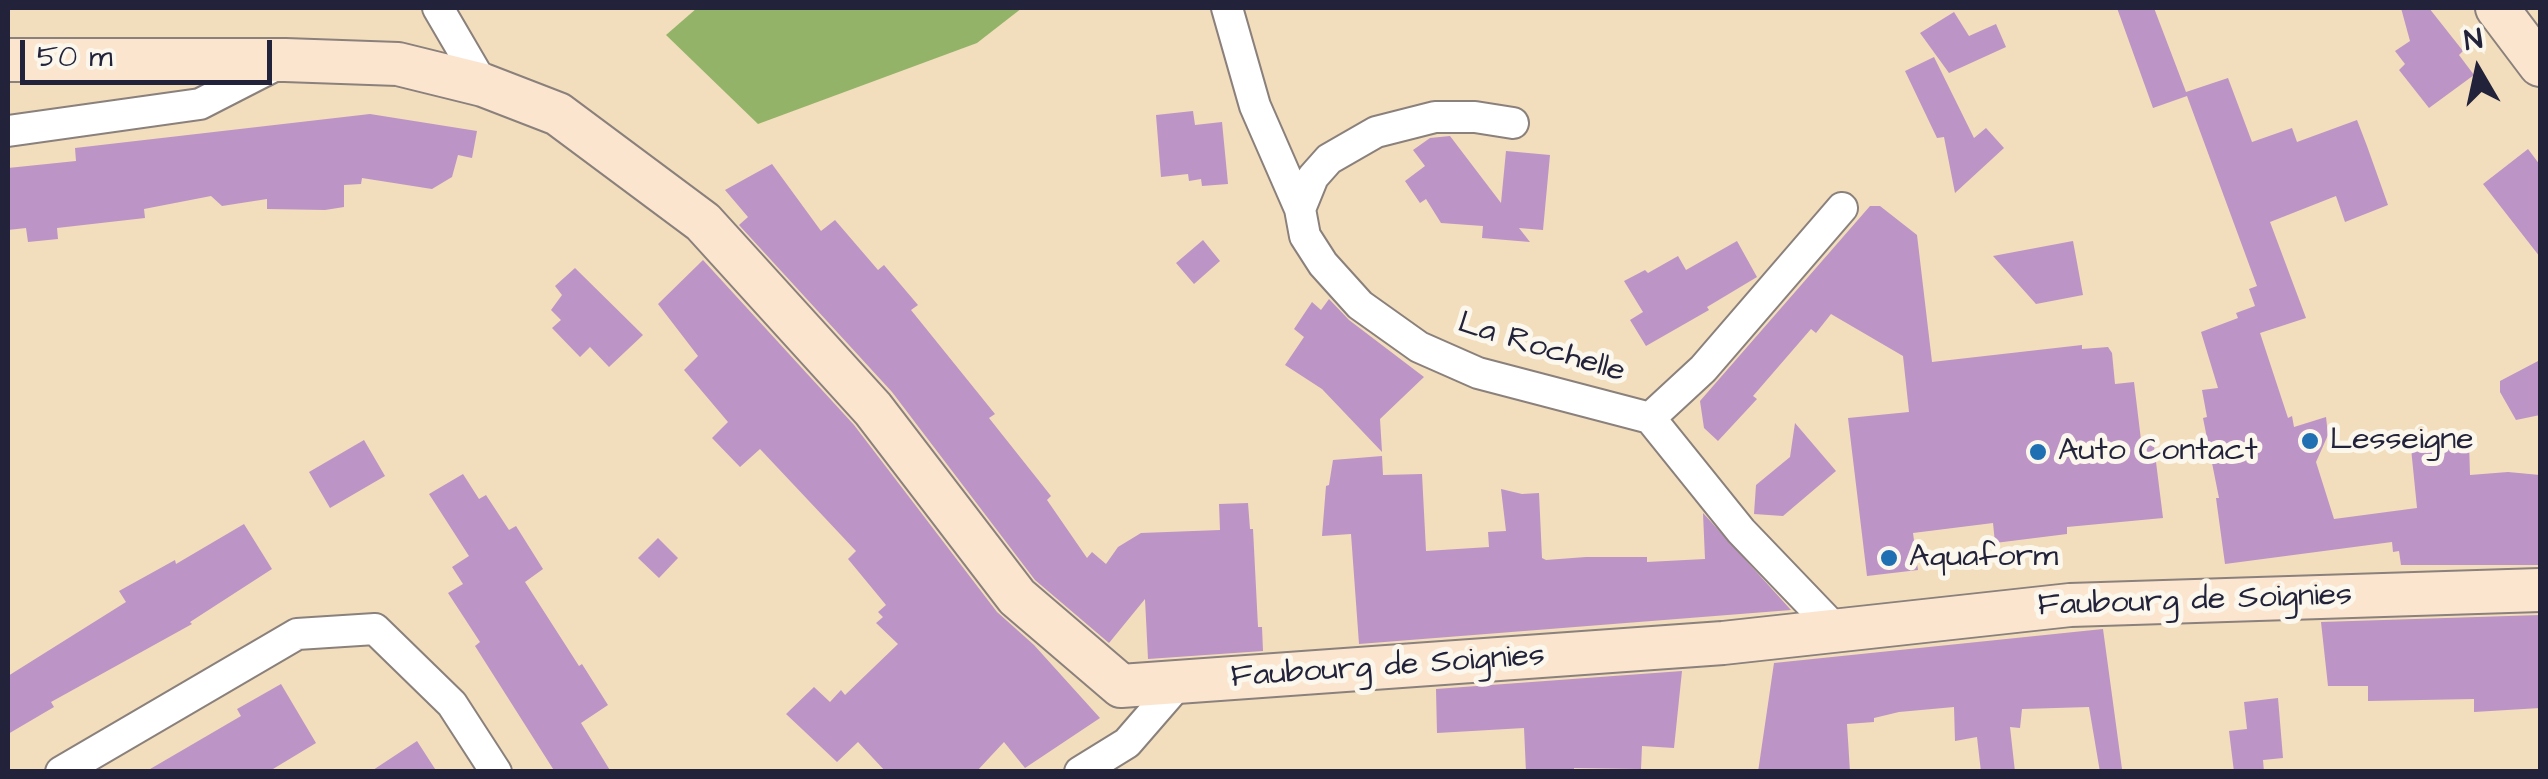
<!DOCTYPE html>
<html>
<head>
<meta charset="utf-8">
<style>
  body { margin:0 }
  #map { position:relative; width:2548px; height:779px; overflow:hidden; background:#f2ddbd; font-family:"Architects Daughter",sans-serif }
  canvas { display:block }
  .frame { position:absolute; inset:0; border:10px solid #22223b; pointer-events:none }
  .north { position:absolute; left:2428px; top:20px; width:100px; height:100px; -webkit-text-stroke:8px #fbf7ec; paint-order:stroke; rotate:351deg; font-size:28px; font-weight:700; line-height:40px; text-align:center; color:#22223b }
  .north::after { content:''; display:block; margin:auto; width:35px; height:45px; background:#22223b; clip-path:polygon(50% 0,100% 100%,50% 72%,0 100%) }
  .scale { position:absolute; left:20px; top:40px; width:252px; height:45px; box-sizing:border-box; border:5px solid #22223b; border-top:0; padding-left:12px; font-size:30px; line-height:35px; white-space:nowrap; color:#22223b; -webkit-text-stroke:8px #fbf7ec; paint-order:stroke }
</style>
</head>
<body>
<div id="map">
<canvas width="2548" height="779"></canvas>
<div class="frame"></div>
<div class="north">N</div>
<div class="scale">50 m</div>
</div>
<script>
const ctx = document.querySelector('canvas').getContext('2d');
ctx.lineJoin = 'round';
function fill(path, color) {
  ctx.fillStyle = color;
  ctx.fill(path, 'evenodd');
}
function poly(rows) {
  const path = new Path2D();
  for (const r of rows) {
    path.moveTo(r[0], r[1]);
    for (let i = 2; i < r.length; i += 2) path.lineTo(r[i], r[i + 1]);
  }
  return path;
}
function trace(path, color, width, dash) {
  ctx.strokeStyle = color;
  ctx.lineWidth = width;
  ctx.lineCap = dash ? 'butt' : 'round';
  ctx.setLineDash(dash || []);
  ctx.stroke(path);
}
function write(font, color, halo, rows, align = 'center') {
  ctx.font = font + ' "Architects Daughter",sans-serif';
  ctx.lineWidth = 10;
  ctx.setLineDash([]);
  ctx.textBaseline = 'middle';
  ctx.strokeStyle = halo;
  ctx.fillStyle = color;
  for (const [text, x, y, turn = 0] of rows) {
    ctx.save();
    ctx.translate(x, y);
    ctx.rotate((+turn || 0) * Math.PI / 180);
    ctx.textAlign = isNaN(turn) ? turn : align;
    if (halo) ctx.strokeText(text, 0, 0);
    ctx.fillText(text, 0, 0);
    ctx.restore();
  }
}
fill(poly([
  [697,8,1022,8,977,43,758,124,666,35]
]), '#93b468');
fill(poly([
  [2117,8,2154,8,2186,92,2228,78,2252,142,2292,128,2297,142,2357,120,2367,146,2388,205,2345,222,2336,196,2270,222,2306,318,2260,333,2288,418,2292,416,2294,427,2326,417,2328,435,2316,462,2334,519,2417,508,2411,448,2469,442,2470,475,2508,472,2540,475,2540,565,2401,565,2399,551,2393,552,2392,542,2225,564,2216,498,2219,498,2203,418,2207,417,2202,390,2218,388,2201,332,2238,318,2236,313,2255,306,2249,289,2257,286,2187,96,2153,108],
  [2401,8,2429,8,2463,51,2459,55,2474,75,2429,108,2399,70,2405,64,2395,51,2410,41],
  [1954,12,1969,36,1996,24,2006,47,1949,73,1920,33],
  [1934,57,1974,138,1986,128,2004,148,1955,193,1944,137,1937,138,1905,71],
  [1193,111,1195,125,1222,122,1228,184,1202,186,1201,179,1189,181,1188,174,1161,177,1156,115],
  [370,114,477,131,472,158,458,155,452,177,432,189,362,178,361,184,344,185,344,207,325,210,267,209,267,199,222,206,211,196,144,209,145,218,57,228,58,239,28,242,26,228,8,230,8,168,76,161,75,148],
  [1450,136,1501,203,1506,151,1550,155,1543,230,1519,228,1530,242,1482,238,1483,226,1441,223,1426,199,1420,203,1405,181,1425,166,1413,150,1430,138],
  [2528,149,2540,165,2540,257,2483,184],
  [772,164,821,231,835,220,878,270,884,265,918,305,911,310,995,414,989,418,1051,496,1047,500,1087,558,1092,552,1106,564,1118,547,1141,533,1220,530,1219,504,1248,503,1250,529,1253,529,1258,627,1262,627,1263,651,1148,659,1145,599,1109,643,1035,580,892,392,739,225,748,217,725,190],
  [1870,206,1880,206,1917,235,1932,362,2082,345,2082,349,2108,347,2112,353,2115,384,2134,382,2141,440,2153,438,2163,518,2067,527,2067,534,1995,543,1993,523,1913,533,1918,570,1867,576,1848,418,1909,412,1903,356,1831,314,1816,333,1811,329,1753,396,1757,399,1718,441,1704,428,1700,401],
  [1203,240,1220,261,1194,284,1176,263],
  [1737,241,1757,277,1707,307,1709,310,1646,346,1630,320,1643,312,1624,281,1645,270,1648,273,1678,256,1686,270],
  [2073,241,2083,295,2036,304,1993,256],
  [703,260,854,425,997,612,1034,645,1100,718,1025,768,1004,742,976,772,886,772,858,742,837,762,786,714,814,687,830,702,841,690,845,695,898,644,876,623,883,617,878,612,886,605,848,559,856,551,760,449,740,467,712,438,728,422,684,370,698,356,658,304],
  [575,268,643,335,609,367,590,347,580,357,552,328,561,320,551,310,562,295,555,286],
  [1329,299,1349,320,1424,377,1380,419,1382,452,1322,389,1285,365,1304,337,1294,329,1312,302,1321,310],
  [2540,360,2540,415,2516,420,2500,392,2500,381],
  [1795,423,1836,471,1783,516,1754,514,1756,485,1790,457],
  [364,440,385,476,330,508,309,472],
  [1382,456,1383,475,1422,474,1426,551,1489,547,1488,532,1506,531,1501,489,1522,494,1539,493,1542,558,1546,560,1586,557,1647,557,1647,562,1705,559,1703,513,1791,610,1359,644,1351,534,1322,536,1326,486,1329,485,1333,460],
  [463,474,479,499,486,495,509,530,516,526,543,569,525,582,579,666,582,664,608,705,581,723,611,772,555,772,475,646,480,642,448,593,463,584,452,567,469,556,429,494],
  [244,524,272,569,190,622,192,624,51,702,54,707,8,734,8,676,126,602,119,591,175,560,176,564],
  [658,538,678,558,659,578,638,558],
  [2540,615,2540,708,2474,712,2474,699,2368,701,2368,686,2328,686,2321,622],
  [2103,629,2122,769,2100,772,2089,707,2022,709,2020,728,2010,727,2015,772,1981,772,1977,737,1955,741,1954,707,1899,712,1874,718,1874,722,1847,724,1850,772,1758,772,1774,663],
  [1682,671,1674,748,1642,746,1641,769,1574,768,1574,772,1526,772,1524,728,1437,733,1436,689],
  [281,684,316,743,268,772,145,772,241,716,237,709],
  [2278,698,2283,758,2263,760,2264,772,2234,772,2229,731,2247,729,2244,702],
  [417,741,437,772,370,772]
]), '#bd94c6');
const street = poly([
  [438,8,483,85],
  [1227,8,1255,106,1300,209,1305,236,1323,264,1360,305,1419,347,1478,373,1650,418,1741,531,1835,629],
  [8,131,200,104,278,64],
  [1300,209,1313,177,1329,159,1376,132,1435,117,1475,117,1513,123],
  [1650,418,1703,369,1842,208],
  [61,772,297,634,375,629,452,704,496,772],
  [1080,772,1127,743,1179,683]
]);
const secondary = poly([
  [2497,8,2540,65],
  [8,60,285,60,398,64,483,85,558,114,703,222,873,409,1017,597,1121,686,1723,643,2070,605,2540,590]
]);
trace(street, '#8a807c', 34);
trace(secondary, '#8a807c', 46);
trace(street, '#fff', 30);
trace(secondary, '#fce5cf', 42);
for (const [x, y, r, color] of [
  [2310,441,10,"#1f6fb2"],
  [2038,452,10,"#1f6fb2"],
  [1889,558,10,"#1f6fb2"]
]) {
  const dot = new Path2D();
  dot.arc(x, y, r, 0, 2 * Math.PI);
  ctx.fillStyle = color;
  ctx.fill(dot);
  trace(dot, '#fbf7ec', 4);
}
write('32px', '#22223b', '#fbf7ec', [
  ["La Rochelle",1541,349,17],
  ["Faubourg de Soignies",2195,602,-2],
  ["Faubourg de Soignies",1388,668,-4]
]);
write('32px', '#22223b', '#fbf7ec', [
  ["Lesseigne",2330,441],
  ["Auto Contact",2058,452],
  ["Aquaform",1909,558]
], 'left');
</script>
</body>
</html>
